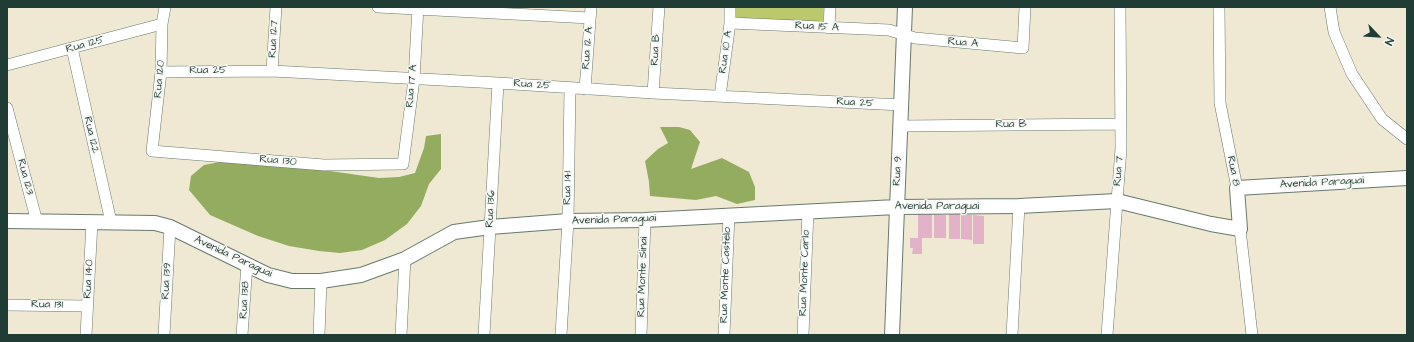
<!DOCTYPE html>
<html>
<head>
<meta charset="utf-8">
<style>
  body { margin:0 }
  #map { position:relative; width:1414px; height:342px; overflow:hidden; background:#efe9d4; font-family:"Architects Daughter",sans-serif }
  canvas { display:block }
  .frame { position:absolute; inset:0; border:8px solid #1f3d34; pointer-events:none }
  .north { position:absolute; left:1358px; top:16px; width:40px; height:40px; -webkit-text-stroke:3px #f6f6f2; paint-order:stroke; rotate:115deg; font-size:11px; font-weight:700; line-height:16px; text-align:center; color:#1f3d34 }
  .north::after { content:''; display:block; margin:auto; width:14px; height:18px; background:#1f3d34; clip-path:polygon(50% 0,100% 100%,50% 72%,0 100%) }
</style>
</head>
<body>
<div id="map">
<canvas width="1414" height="342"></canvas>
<div class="frame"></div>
<div class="north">N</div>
</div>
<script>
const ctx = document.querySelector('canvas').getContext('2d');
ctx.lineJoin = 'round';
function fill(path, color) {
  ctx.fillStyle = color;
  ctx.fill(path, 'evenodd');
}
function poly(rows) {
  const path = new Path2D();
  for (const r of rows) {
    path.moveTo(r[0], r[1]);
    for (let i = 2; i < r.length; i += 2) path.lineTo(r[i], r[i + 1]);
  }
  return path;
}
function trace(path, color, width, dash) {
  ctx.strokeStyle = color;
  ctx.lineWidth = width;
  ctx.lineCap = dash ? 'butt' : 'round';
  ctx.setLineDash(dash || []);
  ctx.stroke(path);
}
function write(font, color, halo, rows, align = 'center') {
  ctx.font = font + ' "Architects Daughter",sans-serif';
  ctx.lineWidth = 3;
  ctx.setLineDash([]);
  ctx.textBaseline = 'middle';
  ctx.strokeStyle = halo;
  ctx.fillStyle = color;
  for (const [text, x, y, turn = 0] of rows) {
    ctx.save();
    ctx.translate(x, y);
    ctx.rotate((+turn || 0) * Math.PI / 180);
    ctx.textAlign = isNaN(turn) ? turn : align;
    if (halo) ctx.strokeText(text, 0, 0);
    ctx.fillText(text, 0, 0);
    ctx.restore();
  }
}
fill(poly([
  [736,7,824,7,823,23,735,18]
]), '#bbc86b');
fill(poly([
  [660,127,679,127,690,130,700,142,691,169,722,158,749,172,755,187,755,200,737,204,716,196,696,200,650,196,649,182,645,161,658,149,668,143],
  [441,134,441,169,429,184,421,206,407,224,385,240,362,250,340,253,319,251,289,246,258,236,210,215,189,190,191,176,204,165,230,160,309,168,379,178,399,177,415,173,424,148,426,136]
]), '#94ac5f');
fill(poly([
  [918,214,932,214,932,238,918,238],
  [934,214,946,215,946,238,934,238],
  [949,214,960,214,960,239,949,239],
  [961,215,972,215,972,240,961,239],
  [973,215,984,216,984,244,973,244],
  [910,238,922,238,922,254,912,254,913,248,910,248]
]), '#e2b3c8');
const minor = poly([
  [165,7,162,24,161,72,152,151,324,165,403,164,414,79,418,7],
  [378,7,590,18],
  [1219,7,1220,103,1237,188],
  [1330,7,1334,32,1352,74,1382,119,1407,139],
  [730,23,889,30,915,38,1023,48,1025,7],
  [829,28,830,7],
  [72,48,111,222],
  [7,65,162,24],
  [272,71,276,7],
  [161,72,272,71,498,83,653,93,902,105],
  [585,89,591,7],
  [653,93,659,7],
  [720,96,730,23,730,7],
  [7,108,37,222],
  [901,126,1121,124],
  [1240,229,1252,335],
  [7,305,87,306],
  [86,335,92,222],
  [164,335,170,227],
  [242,335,247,264],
  [319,335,321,281],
  [401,335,405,259],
  [484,335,498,83],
  [561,335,568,221,570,88],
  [641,335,645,220],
  [724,335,729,215],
  [803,335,808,211],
  [1012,335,1019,206],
  [1107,335,1121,148,1120,7]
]);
const tertiary = poly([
  [7,221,155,223,170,227,268,275,292,281,321,281,361,275,405,259,454,232,490,227,568,221,645,220,896,207,1019,206,1117,201,1211,224,1240,229,1237,188,1407,178],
  [892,335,905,7]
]);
trace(minor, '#68796c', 12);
trace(tertiary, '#68796c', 16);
trace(minor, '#fff', 11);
trace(tertiary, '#fff', 14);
write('11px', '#1f3d34', '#f6f6f2', [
  ["Rua 15 A",817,27,3],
  ["Rua 127",274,39,-87],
  ["Rua A",963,43,5],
  ["Rua 125",85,45,-15],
  ["Rua 12 A",588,48,-85],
  ["Rua B",656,50,-87],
  ["Rua 10 A",726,52,-82],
  ["Rua 25",208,71],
  ["Rua 120",160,79,-85],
  ["Rua 25",532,85,4],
  ["Rua 17 A",412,86,-85],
  ["Rua 25",855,103,3],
  ["Rua B",1011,125],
  ["Rua 122",91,135,77],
  ["Rua 130",278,161,5],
  ["Rua 9",898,171,-87],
  ["Rua 7",1119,171,-85],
  ["Rua 8",1233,171,79],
  ["Rua 123",25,177,75],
  ["Avenida Paraguai",1322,183,-3],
  ["Rua 141",568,188,-89],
  ["Avenida Paraguai",937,207],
  ["Rua 136",491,209,-87],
  ["Avenida Paraguai",614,220,-2],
  ["Avenida Paraguai",233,257,25],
  ["Rua Monte Carlo",805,273,-88],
  ["Rua Monte Castelo",726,275,-88],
  ["Rua Monte Sinai",643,277,-88],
  ["Rua 140",89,279,-87],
  ["Rua 139",167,281,-87],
  ["Rua 138",245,300,-87],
  ["Rua 131",47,305,1]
]);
</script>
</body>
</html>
